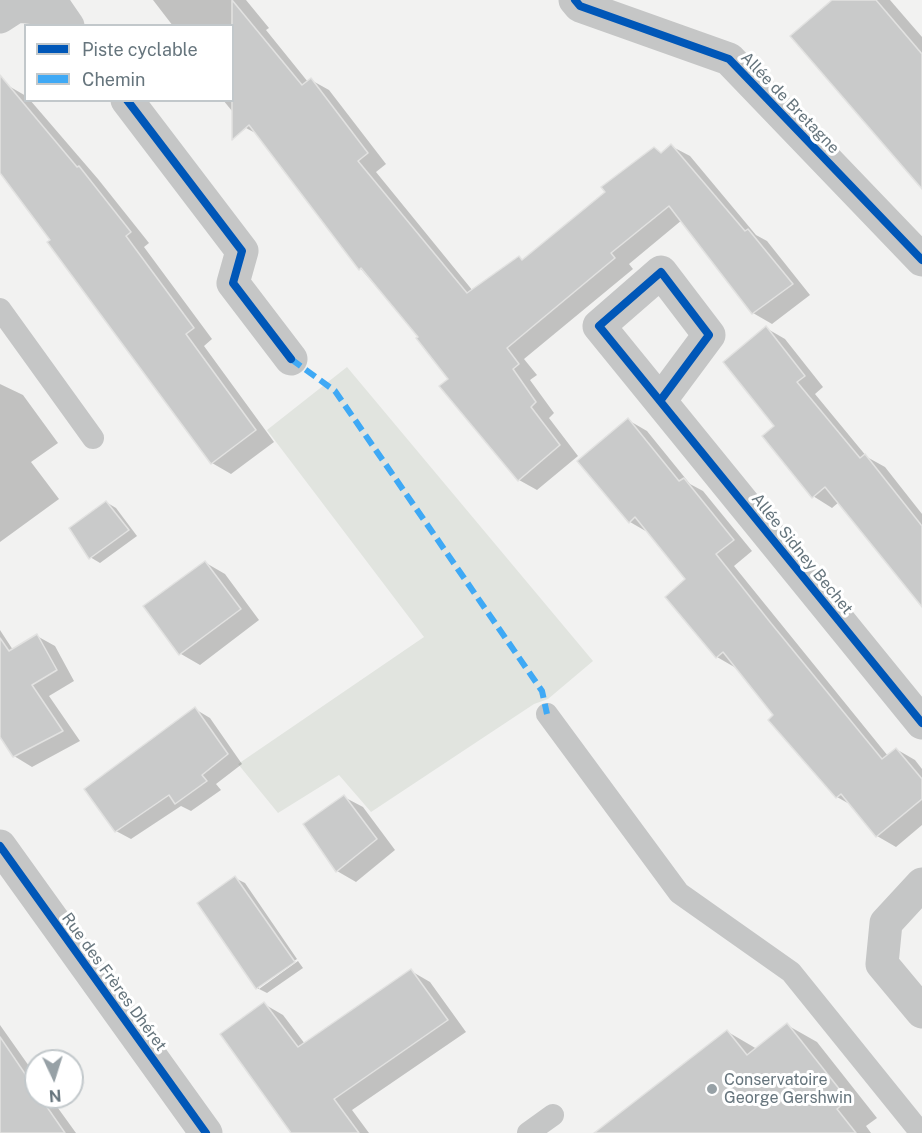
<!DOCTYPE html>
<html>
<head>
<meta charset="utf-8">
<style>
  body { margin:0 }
  #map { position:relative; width:922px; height:1133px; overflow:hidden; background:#f2f2f1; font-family:"Public Sans",sans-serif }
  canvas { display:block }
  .legend { position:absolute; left:24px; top:24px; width:210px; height:78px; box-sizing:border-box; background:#fff; border:2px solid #c2c8cb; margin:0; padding:8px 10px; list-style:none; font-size:18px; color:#66757d }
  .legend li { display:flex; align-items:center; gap:12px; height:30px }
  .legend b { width:30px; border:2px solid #c2c8cb }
  .north { position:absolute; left:24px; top:1049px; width:60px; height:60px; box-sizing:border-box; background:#fff; border:2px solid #c2c8cb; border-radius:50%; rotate:176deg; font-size:16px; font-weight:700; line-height:24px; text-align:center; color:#66757d }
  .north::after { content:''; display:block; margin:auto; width:21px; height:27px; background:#97a1a6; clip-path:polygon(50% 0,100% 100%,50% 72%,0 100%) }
</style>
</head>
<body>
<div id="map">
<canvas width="922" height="1133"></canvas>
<ul class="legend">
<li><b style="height:8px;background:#0057b8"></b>Piste cyclable</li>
<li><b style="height:8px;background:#3fa9f5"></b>Chemin</li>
</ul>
<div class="north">N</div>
</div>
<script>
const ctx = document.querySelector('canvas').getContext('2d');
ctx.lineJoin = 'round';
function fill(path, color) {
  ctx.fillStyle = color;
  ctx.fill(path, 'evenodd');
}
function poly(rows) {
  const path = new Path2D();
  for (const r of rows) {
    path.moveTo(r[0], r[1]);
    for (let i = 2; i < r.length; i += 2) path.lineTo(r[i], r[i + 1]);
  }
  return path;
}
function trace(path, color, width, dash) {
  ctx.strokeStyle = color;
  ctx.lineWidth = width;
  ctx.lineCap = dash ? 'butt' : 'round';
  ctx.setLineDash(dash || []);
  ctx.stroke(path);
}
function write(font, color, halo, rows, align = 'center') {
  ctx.font = font + ' "Public Sans",sans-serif';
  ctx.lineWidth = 6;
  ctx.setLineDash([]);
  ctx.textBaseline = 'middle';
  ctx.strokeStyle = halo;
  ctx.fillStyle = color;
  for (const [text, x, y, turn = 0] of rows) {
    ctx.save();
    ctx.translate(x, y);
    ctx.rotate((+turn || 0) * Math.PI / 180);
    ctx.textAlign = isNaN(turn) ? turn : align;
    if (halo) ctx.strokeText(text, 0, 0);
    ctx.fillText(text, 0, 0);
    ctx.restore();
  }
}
fill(poly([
  [347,367,593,661,548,699,534,704,371,812,339,775,278,813,238,764,424,637,267,430]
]), '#e1e4df');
fill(poly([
  [153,0,246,0,269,28,266,30,308,82,311,80,329,90,386,164,376,172,473,291,519,258,524,261,607,193,654,148,662,153,671,146,690,156,756,235,767,241,810,295,772,324,753,313,682,220,629,264,633,269,524,359,537,375,530,380,554,413,549,418,578,456,537,490,519,480,420,338,360,268,259,135,246,128,223,100,232,100,232,26,173,26],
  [835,0,890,0,922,37,922,186],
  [7,85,26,96,26,100,30,100,98,179,149,243,144,247,212,339,204,346,274,442,231,474,212,463,0,163,0,91],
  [766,328,785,339,823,387,815,394,867,457,885,467,922,514,922,603,839,502,832,508,813,496,776,426],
  [0,384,23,395,58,443,31,462,59,499,0,542],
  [628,420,647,431,690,484,703,491,752,551,734,566,888,756,896,749,915,760,922,769,922,825,896,847,877,836,853,806,837,797,770,720,775,716,736,668,717,657,687,579,649,533,630,522],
  [106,502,116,508,137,536,100,563,90,557],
  [206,563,225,574,259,620,200,665,181,654,145,606],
  [0,630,13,650,37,636,55,646,74,681,49,696,80,741,32,767,14,756,0,734],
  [195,709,210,718,242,764,216,784,221,790,191,811,181,806,131,839,116,831],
  [344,797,363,807,395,850,356,882,337,871,305,825],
  [235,878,245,883,297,959,259,985,259,989,298,961,303,968,267,993,257,988],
  [411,971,430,982,466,1032,352,1110,369,1133,293,1133,264,1004,283,1015,305,1044],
  [0,1025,36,1076,36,1097,50,1097,76,1133,0,1133],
  [787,1025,817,1042,877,1118,866,1126,871,1133,597,1133,728,1032,757,1049]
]), '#0003');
const building = poly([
  [232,0,302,85,311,78,368,153,358,161,467,293,519,256,522,260,605,192,601,187,654,147,661,153,671,144,745,231,748,229,793,284,752,314,669,206,611,253,615,258,507,348,519,364,513,369,536,402,531,407,560,445,518,481,439,386,448,379,416,338,418,337,361,268,359,270,249,125,232,140,232,0],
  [832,0,876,0,922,54,922,189,790,36,832,0],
  [0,75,77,167,79,166,131,232,126,236,194,328,186,334,256,430,211,464,47,242,50,240,0,173,0,75],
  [766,326,805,376,797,382,860,458,865,454,922,526,922,607,825,487,812,498,762,436,774,426,723,362,766,326],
  [628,418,679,481,684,478,734,540,716,554,770,622,882,759,896,748,922,779,922,799,876,837,841,794,836,798,768,720,773,715,723,652,716,658,665,597,685,579,635,517,629,523,577,461,628,418],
  [106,501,129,530,89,559,69,528,106,501],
  [205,561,241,609,179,655,143,606,205,561],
  [37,634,57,670,32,685,63,731,13,757,0,737,0,638,9,651,37,634],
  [195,707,228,754,202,775,207,781,175,804,169,795,115,832,84,789,195,707],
  [344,795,377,839,336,872,303,824,344,795],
  [235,876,295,962,256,989,197,903,235,876],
  [411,969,448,1020,334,1099,359,1133,291,1133,220,1034,264,1002,298,1047,411,969],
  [787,1023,848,1100,837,1109,856,1133,594,1133,727,1030,747,1055,787,1023],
  [0,1037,36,1090,36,1097,40,1097,65,1133,0,1133,0,1037]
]);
fill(building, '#c9caca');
trace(building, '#e2e2e1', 1.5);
trace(poly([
  [0,309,93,438],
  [547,714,679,893,791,972,921,1133],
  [528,1133,553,1115]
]), '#c5c6c6', 22);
trace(poly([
  [575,0,580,6,729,59,922,260],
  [0,17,17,6,57,10,68,26],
  [127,100,242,251,233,283,291,359],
  [660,401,709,335,661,272,599,326,922,723],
  [0,846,206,1133],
  [922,884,886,923,882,964,922,1012]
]), '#c5c6c6', 33);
trace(poly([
  [291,359,335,391,542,691,547,714]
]), '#3fa9f5', 6, [12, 6]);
trace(poly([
  [575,0,580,6,729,59,922,260],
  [127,100,242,251,233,283,291,359],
  [660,401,709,335,661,272,599,326,922,723],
  [0,846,206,1133]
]), '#0057b8', 8);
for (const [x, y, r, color] of [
  [712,1089,6,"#97a1a6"]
]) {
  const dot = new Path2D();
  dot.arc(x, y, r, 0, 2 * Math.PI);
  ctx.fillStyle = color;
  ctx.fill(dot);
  trace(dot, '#fff', 2);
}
write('16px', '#66757d', '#fff', [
  ["Allée de Bretagne",790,103,46],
  ["Allée Sidney Bechet",802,554,51],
  ["Rue des Frères Dhéret",114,982,54]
]);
write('16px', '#66757d', '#fff', [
  ["Conservatoire",724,1080],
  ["George Gershwin",724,1098]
], 'left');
</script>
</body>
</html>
